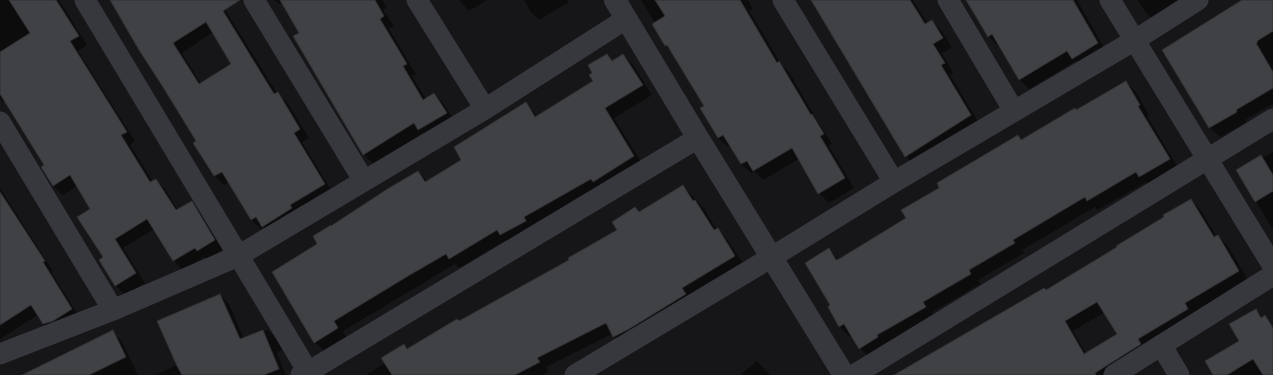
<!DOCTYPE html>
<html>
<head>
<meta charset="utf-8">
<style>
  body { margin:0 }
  canvas { display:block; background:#161618 }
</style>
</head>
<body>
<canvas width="1273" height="375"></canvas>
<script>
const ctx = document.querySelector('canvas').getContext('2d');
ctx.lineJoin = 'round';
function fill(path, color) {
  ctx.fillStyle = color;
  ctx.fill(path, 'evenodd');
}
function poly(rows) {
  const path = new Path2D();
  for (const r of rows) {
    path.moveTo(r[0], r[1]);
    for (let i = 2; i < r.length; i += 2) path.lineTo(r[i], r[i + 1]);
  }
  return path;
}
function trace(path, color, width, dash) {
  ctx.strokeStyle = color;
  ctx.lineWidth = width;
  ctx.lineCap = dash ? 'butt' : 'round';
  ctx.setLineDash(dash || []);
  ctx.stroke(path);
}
fill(poly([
  [0,0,59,0,87,45,78,51,135,141,130,145,153,182,156,180,165,189,178,210,191,202,201,211,223,249,207,260,204,257,183,270,174,261,154,229,123,248,145,283,125,295,116,286,100,260,104,258,91,209,77,186,63,195,53,186,45,165,5,101,3,102,0,99],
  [110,0,219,0,277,93,287,102,309,138,302,142,333,193,272,235,264,227,261,229,251,220,229,182,224,185,215,176,195,143,197,142],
  [213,32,232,65,201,84,182,53],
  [275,0,382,0,387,8,383,10,394,26,389,29,416,74,412,76,426,99,434,94,444,104,456,123,429,139,423,133,373,164,364,154,301,33,282,2,279,4],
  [459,0,487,0,469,11],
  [524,0,567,0,569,2,539,20,531,12],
  [641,0,748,0,753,9,749,11,782,65,789,72,818,122,832,144,829,146,854,188,829,203,819,193,799,159,763,180,754,171,751,173,741,164,731,146,728,147,718,138,705,106,673,53,666,46,653,24,655,23],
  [812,0,913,0,928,24,932,21,942,31,952,48,942,53,953,73,950,75,980,125,915,166,906,156],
  [968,0,1077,0,1107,53,1082,68,1076,61,1029,89,1019,79,999,45,998,46,988,36],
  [1138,0,1178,0,1180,4,1153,20,1144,10],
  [1248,0,1273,0,1273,104,1245,120,1247,122,1220,137,1210,128,1163,50],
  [607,55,613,61,623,55,633,65,652,95,614,118,644,167,511,244,506,240,459,268,455,264,343,331,347,338,325,352,315,342,319,245,418,172,427,181,462,160,526,104,537,116,594,81,594,73],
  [1126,82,1136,92,1149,115,1147,116,1179,169,1150,186,1146,182,1098,210,1095,207,1022,250,1024,253,978,280,980,284,932,312,935,317,870,358,860,348,852,335,850,337,840,327,829,307,831,306,829,250,839,260,907,219,941,188,1018,136,1022,140,1077,111],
  [1273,152,1273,230,1256,201,1261,156,1263,158],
  [683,186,705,210,717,230,718,229,727,239,744,265,623,346,612,334,546,367,548,372,543,375,366,375,385,363,404,345,408,349,570,261,618,231,639,213],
  [0,188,53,271,51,272,80,318,53,333,43,324,38,315,0,339],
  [1191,200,1200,209,1217,237,1218,236,1228,246,1248,280,1193,313,1197,318,1116,375,894,375,996,317,1046,291,1118,248],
  [1105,312,1118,334,1086,353,1073,331],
  [220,295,229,304,244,339,268,330,277,339,283,349,277,353,286,375,156,375,177,365],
  [1256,310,1273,328,1273,375,1214,375,1240,341],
  [112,331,121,340,138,375,37,375],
  [757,361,770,375,743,375,742,373]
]), '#0007');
const building = poly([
  [9,0,56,0,79,36,70,41,127,132,121,135,150,182,156,179,176,210,192,201,215,240,197,251,195,248,173,261,147,219,115,239,136,273,115,286,99,260,103,257,77,217,90,209,70,175,53,186,41,167,44,165,0,94,0,52,30,33,9,0],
  [110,0,240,0,223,11,274,94,278,92,300,129,294,133,325,184,290,205,292,208,262,227,256,217,251,220,222,172,214,176,193,143,196,141,163,87,139,50,110,0],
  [206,22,231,64,199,84,173,43,206,22],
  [280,0,375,0,384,16,380,19,407,64,403,66,423,100,434,93,447,113,418,130,414,123,363,155,293,36,299,33,280,0],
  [655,0,740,0,777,63,779,61,811,115,812,114,824,134,820,136,845,178,818,194,792,148,753,171,747,161,741,164,723,135,718,138,700,108,704,106,667,45,665,46,652,24,665,16,655,0],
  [811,0,910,0,925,24,932,20,943,38,933,44,945,63,941,65,971,115,905,157,811,0],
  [966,0,1073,0,1098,43,1072,59,1067,51,1019,80,992,34,988,37,966,0],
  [1242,0,1273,0,1273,31,1257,41,1258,42,1256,43,1273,72,1273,88,1236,110,1237,112,1209,128,1162,50,1242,0],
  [607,54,612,61,623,54,643,85,605,108,634,156,593,182,591,179,524,217,526,221,500,235,497,230,449,259,446,254,408,276,334,321,338,328,314,343,272,272,317,244,313,236,331,225,331,226,389,188,418,171,425,182,461,160,454,147,526,102,535,117,593,81,589,75,592,73,588,65,607,54],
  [1126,81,1140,105,1138,106,1170,159,1139,177,1136,172,1087,201,1085,197,1013,240,1015,243,969,270,971,274,923,302,926,307,877,335,878,337,859,349,844,324,839,327,828,307,830,305,805,263,829,248,836,260,839,259,906,218,901,210,939,188,937,183,1018,135,1021,140,1075,108,1076,110,1126,81],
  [1261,155,1273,175,1273,191,1255,202,1236,170,1261,155],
  [683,185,693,201,695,200,714,230,718,228,735,256,682,288,686,294,629,329,613,337,606,323,537,358,540,362,515,375,392,375,381,358,404,344,407,349,457,319,459,321,569,260,568,258,617,230,612,222,635,207,639,212,683,185],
  [0,192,45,261,43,262,72,309,53,321,43,324,31,305,0,325,0,192],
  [1191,199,1214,237,1218,235,1239,271,1185,303,1188,309,1138,339,1141,344,1095,373,1096,375,894,375,1044,288,1046,290,1117,247,1116,246,1164,217,1163,215,1191,199],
  [1097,302,1117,334,1084,354,1065,321,1097,302],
  [220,294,240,339,263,330,279,369,264,375,182,375,177,366,157,321,220,294],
  [1256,309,1261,318,1265,315,1273,328,1273,375,1263,375,1253,359,1227,375,1213,375,1205,361,1239,341,1229,324,1256,309],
  [113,330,126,357,89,375,22,375,113,330]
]);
fill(building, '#404145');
trace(building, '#303034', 1);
trace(poly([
  [85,0,310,375],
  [254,0,364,181],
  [417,0,485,109],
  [783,0,894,182],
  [948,0,1014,111],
  [1110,0,1273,266],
  [0,122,113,310],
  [1161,345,1179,375],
  [0,354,113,310,238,256,485,109,626,19],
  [301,375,308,372,698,138],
  [575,375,772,257,894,182,1135,40,1198,0],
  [854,375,1273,119],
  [1114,375,1273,275]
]), '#37383d', 21);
trace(poly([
  [615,0,698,138,844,375]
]), '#37383d', 22);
</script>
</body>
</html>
